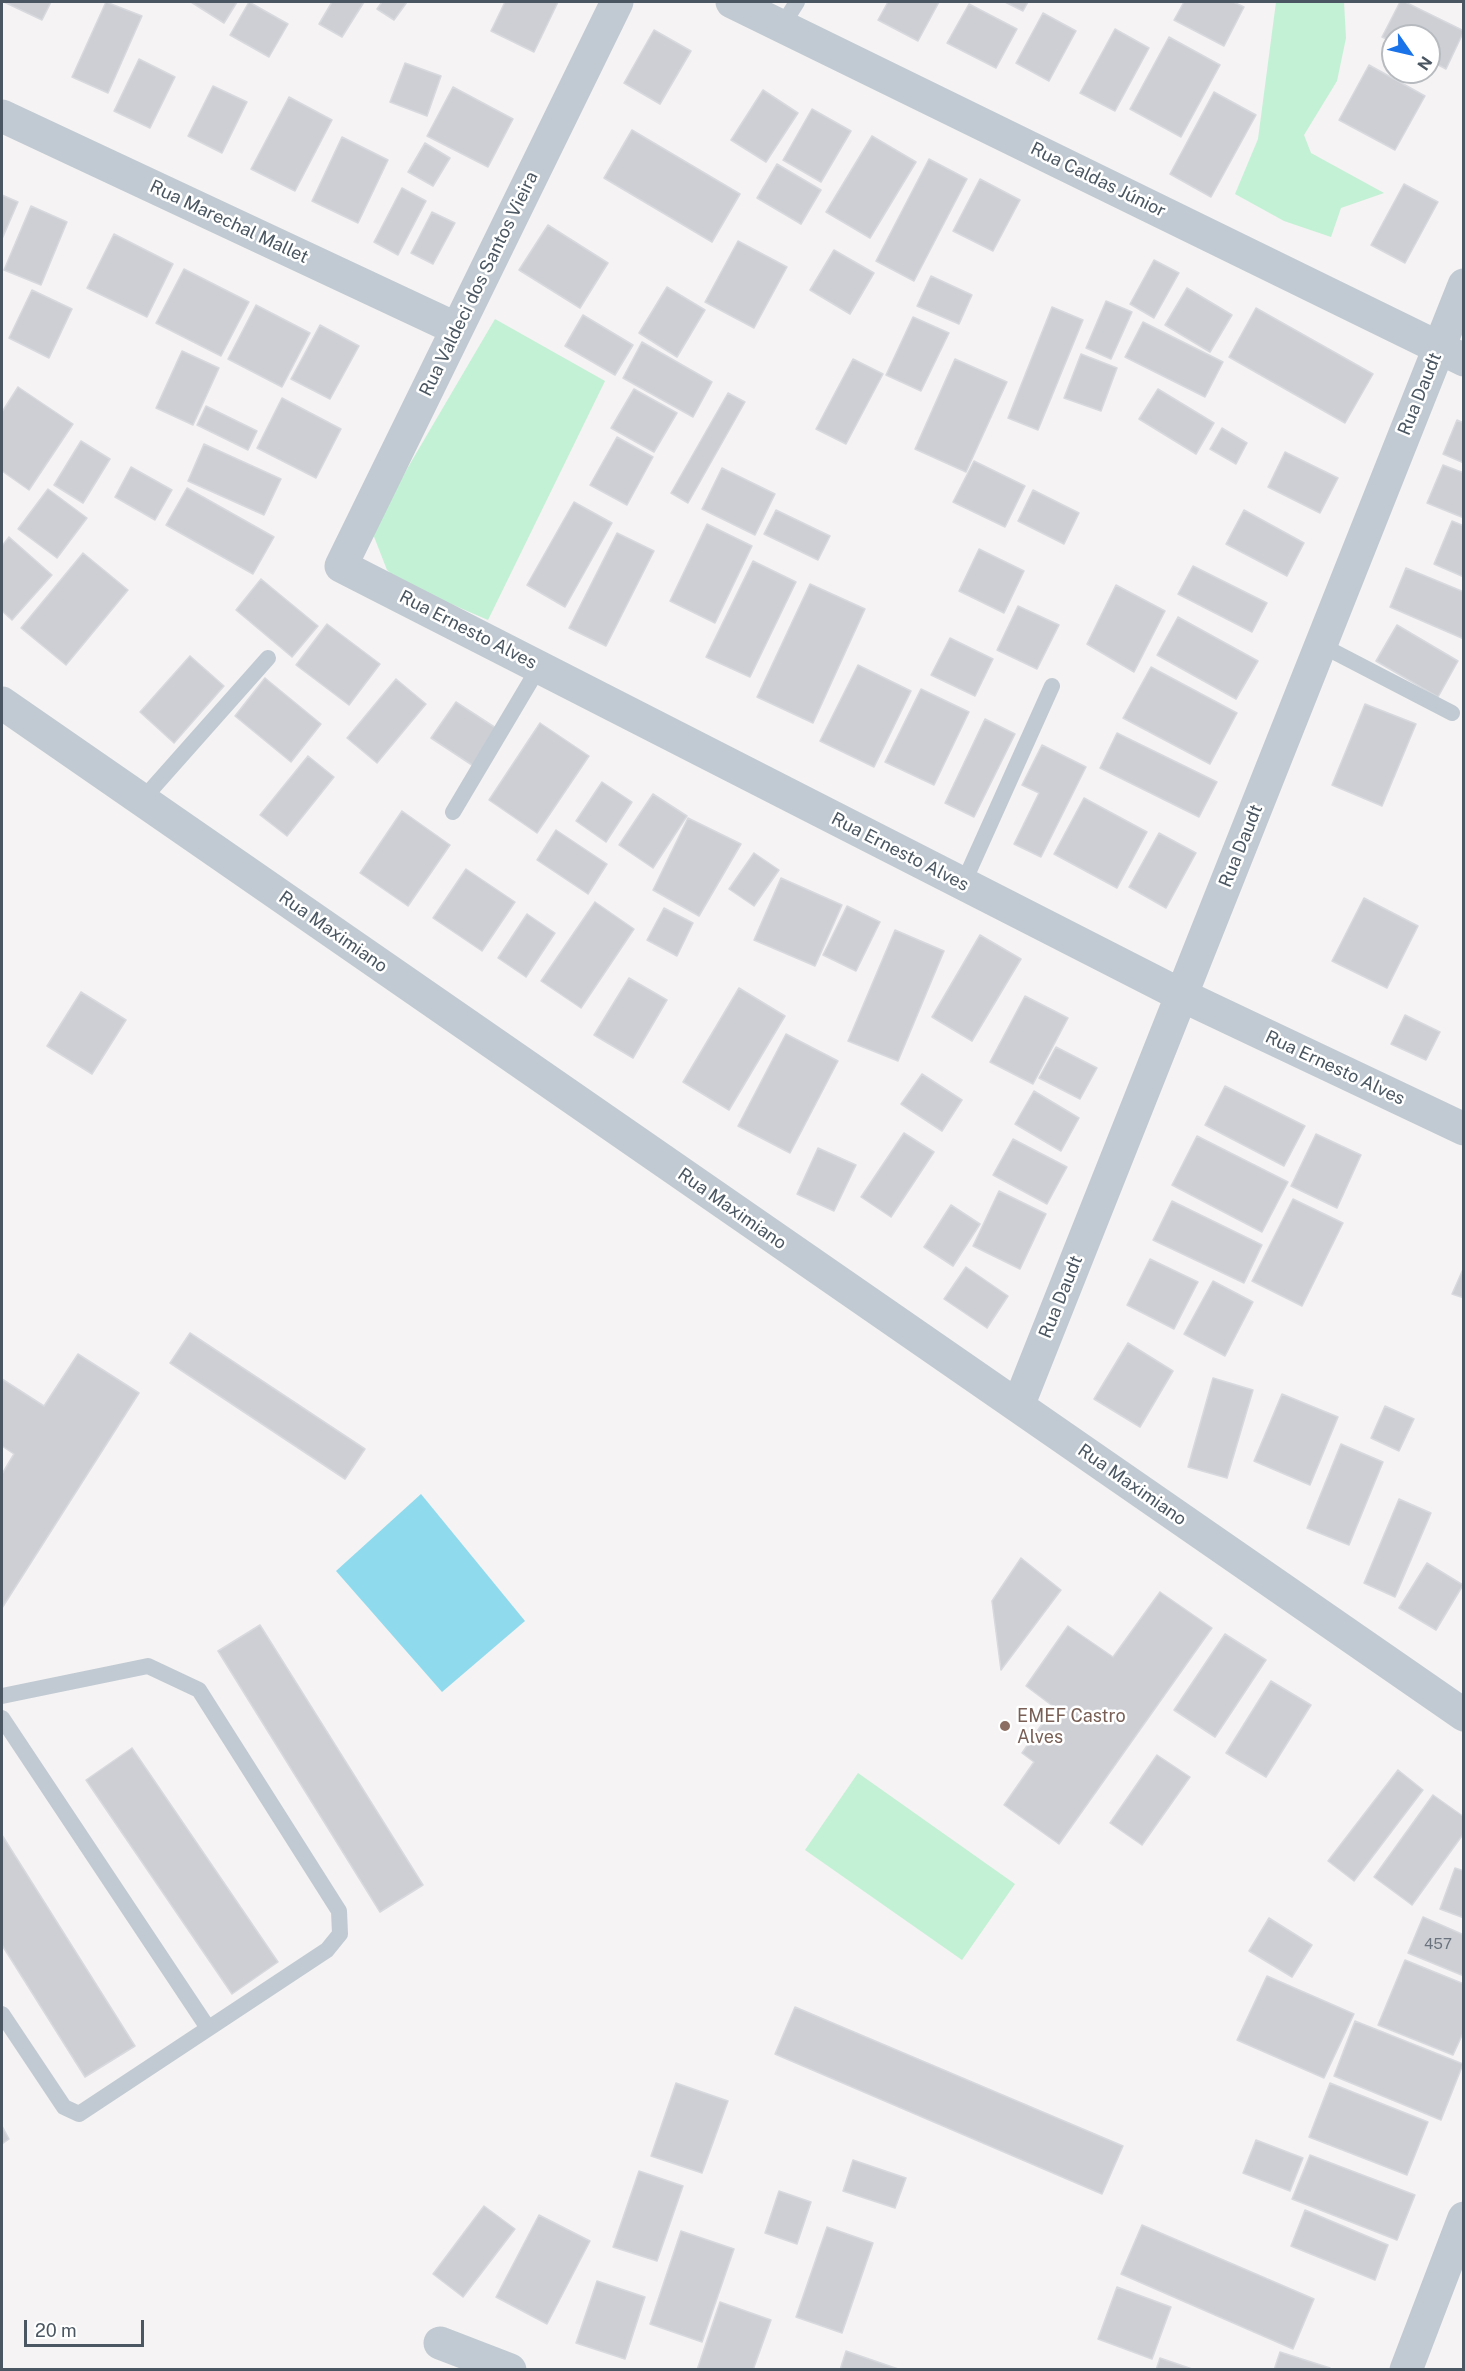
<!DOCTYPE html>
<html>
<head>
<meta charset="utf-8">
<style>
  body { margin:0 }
  #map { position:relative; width:1465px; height:2371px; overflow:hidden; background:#f5f3f3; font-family:"Public Sans",sans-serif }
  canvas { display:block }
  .frame { position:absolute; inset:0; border:3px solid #4a5661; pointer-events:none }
  .north { position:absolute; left:1381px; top:24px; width:60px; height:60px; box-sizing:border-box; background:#fff; border:2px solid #b7bbc0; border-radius:50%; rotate:124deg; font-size:16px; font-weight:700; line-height:24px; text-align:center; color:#4a5661 }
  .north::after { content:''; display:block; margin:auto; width:21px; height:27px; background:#1a73e8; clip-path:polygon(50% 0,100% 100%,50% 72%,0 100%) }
  .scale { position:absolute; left:24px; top:2320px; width:120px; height:27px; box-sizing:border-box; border:3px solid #4a5661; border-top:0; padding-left:8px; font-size:18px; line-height:21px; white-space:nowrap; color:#4a5661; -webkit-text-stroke:4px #fff; paint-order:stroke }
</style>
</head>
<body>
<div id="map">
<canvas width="1465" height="2371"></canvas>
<div class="frame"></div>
<div class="north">N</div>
<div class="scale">20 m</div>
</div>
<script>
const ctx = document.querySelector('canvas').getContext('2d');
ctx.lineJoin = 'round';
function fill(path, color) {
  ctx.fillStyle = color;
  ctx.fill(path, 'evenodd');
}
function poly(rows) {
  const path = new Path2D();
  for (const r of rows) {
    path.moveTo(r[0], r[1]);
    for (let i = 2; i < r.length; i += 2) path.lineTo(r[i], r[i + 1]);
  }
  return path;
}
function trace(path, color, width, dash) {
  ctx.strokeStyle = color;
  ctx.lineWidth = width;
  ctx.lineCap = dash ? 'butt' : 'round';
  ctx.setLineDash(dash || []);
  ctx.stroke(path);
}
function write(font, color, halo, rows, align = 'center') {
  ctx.font = font + ' "Public Sans",sans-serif';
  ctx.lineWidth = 5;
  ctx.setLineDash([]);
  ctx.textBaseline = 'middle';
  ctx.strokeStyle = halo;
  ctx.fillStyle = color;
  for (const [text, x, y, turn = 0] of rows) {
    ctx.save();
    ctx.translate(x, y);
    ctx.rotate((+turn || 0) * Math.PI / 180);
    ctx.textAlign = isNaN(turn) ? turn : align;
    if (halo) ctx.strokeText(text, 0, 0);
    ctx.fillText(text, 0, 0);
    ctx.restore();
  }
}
fill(poly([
  [1276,2,1344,2,1346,38,1337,81,1304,135,1311,153,1384,193,1341,208,1331,237,1284,221,1235,194,1258,139],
  [495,319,605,381,488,620,400,582,387,570,373,534,380,515],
  [858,1773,1015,1884,962,1960,805,1850]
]), '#c3f1d5');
fill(poly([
  [421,1494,525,1621,442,1692,336,1571]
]), '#90daee');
const building = poly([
  [4,2,51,2,42,20,4,2],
  [106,2,142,16,108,93,72,77,106,2],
  [191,2,237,2,224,23,191,2],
  [249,2,288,24,269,57,230,35,249,2],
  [332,2,364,2,342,37,319,24,332,2],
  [382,2,407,2,394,20,377,9,382,2],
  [505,2,558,2,534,52,491,31,505,2],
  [888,2,939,2,918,41,878,20,888,2],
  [1005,2,1028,2,1023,11,1005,2],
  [1184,2,1233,2,1244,7,1224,46,1174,20,1184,2],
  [1400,2,1405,2,1464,31,1446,69,1429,60,1429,36,1393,36,1393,42,1382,37,1400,2],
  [969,4,1017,29,996,68,947,43,969,4],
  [1043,13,1076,31,1049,81,1016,63,1043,13],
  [1115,29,1149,48,1115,111,1080,93,1115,29],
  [654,30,691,51,660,104,624,83,654,30],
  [1169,37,1220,65,1181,137,1130,109,1169,37],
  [139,59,175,77,150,128,114,111,139,59],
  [405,63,441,76,427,116,390,102,405,63],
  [1369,65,1425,96,1395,150,1339,120,1369,65],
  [213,86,247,102,222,153,188,136,213,86],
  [453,87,513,119,488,167,427,136,453,87],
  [763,90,798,113,766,162,731,140,763,90],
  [1214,92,1256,115,1211,197,1170,174,1214,92],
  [289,97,332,120,295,191,251,169,289,97],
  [812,109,851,131,821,182,783,160,812,109],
  [632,130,740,194,712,242,604,178,632,130],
  [872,136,916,162,870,238,826,212,872,136],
  [342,137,388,160,358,223,312,201,342,137],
  [425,143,450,158,433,186,408,172,425,143],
  [929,159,967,179,914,281,876,261,929,159],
  [777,164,821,190,801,224,757,198,777,164],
  [980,179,1020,200,993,251,953,231,980,179],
  [1404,184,1438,202,1405,263,1371,245,1404,184],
  [402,188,426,201,398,255,374,242,402,188],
  [2,195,18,202,2,239,2,195],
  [31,206,67,222,41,285,4,270,31,206],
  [432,212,455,223,433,264,411,253,432,212],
  [548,225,608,263,580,308,519,270,548,225],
  [114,234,173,264,147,317,87,288,114,234],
  [738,241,787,267,754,328,705,302,738,241],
  [834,250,874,273,850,314,810,290,834,250],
  [1154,260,1179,273,1154,318,1130,304,1154,260],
  [184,269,249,302,221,356,156,323,184,269],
  [931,276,972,295,959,324,917,306,931,276],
  [667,287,705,310,677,357,639,333,667,287],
  [1187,288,1232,315,1210,352,1165,325,1187,288],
  [32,290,72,309,49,358,9,338,32,290],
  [1106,301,1132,312,1111,359,1086,348,1106,301],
  [256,305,310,333,282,387,228,359,256,305],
  [1052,307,1083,320,1038,430,1008,418,1052,307],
  [1256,308,1373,374,1345,423,1229,357,1256,308],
  [583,315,633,345,615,375,565,346,583,315],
  [913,317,949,333,921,391,886,375,913,317],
  [1143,322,1223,362,1205,397,1125,357,1143,322],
  [320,325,359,346,330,399,291,379,320,325],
  [642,342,712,382,693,417,623,378,642,342],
  [182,351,219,368,193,425,156,408,182,351],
  [1081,354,1117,368,1101,411,1064,398,1081,354],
  [853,359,883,374,846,444,816,429,853,359],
  [955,359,1007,382,966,472,915,449,955,359],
  [18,387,73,424,29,490,2,471,2,412,18,387],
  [634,389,677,413,654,452,611,428,634,389],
  [1158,389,1214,423,1196,454,1139,419,1158,389],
  [728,393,745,402,688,503,671,493,728,393],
  [282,398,341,429,316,478,257,448,282,398],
  [206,406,257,431,248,450,197,425,206,406],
  [1457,420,1464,423,1464,463,1443,454,1457,420],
  [1222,428,1247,443,1236,464,1210,449,1222,428],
  [617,437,653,457,627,505,590,485,617,437],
  [81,441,110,459,83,503,54,485,81,441],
  [204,444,281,479,264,515,188,481,204,444],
  [1285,452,1338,478,1320,513,1268,487,1285,452],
  [974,461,1025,486,1005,527,953,502,974,461],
  [1443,465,1464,473,1464,518,1427,503,1443,465],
  [131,467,172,490,155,520,115,497,131,467],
  [722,468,775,494,755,535,702,509,722,468],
  [187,488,274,537,253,574,166,525,187,488],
  [48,489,87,518,57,558,18,529,48,489],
  [1033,490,1079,513,1064,544,1018,521,1033,490],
  [574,502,612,523,565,607,527,585,574,502],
  [776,510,830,536,818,560,764,534,776,510],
  [1244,510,1304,543,1287,576,1226,544,1244,510],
  [1452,521,1464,526,1464,577,1434,564,1452,521],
  [707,524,752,546,715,623,670,601,707,524],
  [617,533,654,551,606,646,569,628,617,533],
  [9,537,52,575,12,620,2,611,2,546,9,537],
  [979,549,1024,571,1004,613,959,591,979,549],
  [83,553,128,590,66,665,21,628,83,553],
  [753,561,796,582,750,677,706,657,753,561],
  [1193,566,1267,603,1252,632,1178,594,1193,566],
  [1406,568,1464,592,1464,639,1390,607,1406,568],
  [261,579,318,626,292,657,236,610,261,579],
  [810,584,865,609,813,723,757,697,810,584],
  [1116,585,1165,611,1134,672,1087,644,1116,585],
  [1018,606,1059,625,1037,669,997,650,1018,606],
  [1178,617,1258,661,1236,699,1157,655,1178,617],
  [327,624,380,664,349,705,296,665,327,624],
  [1397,625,1458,661,1438,697,1376,661,1397,625],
  [950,638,993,659,975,696,931,675,950,638],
  [190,656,224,686,174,743,140,712,190,656],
  [858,665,911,691,874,767,820,741,858,665],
  [1151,667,1237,713,1210,764,1123,718,1151,667],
  [265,678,321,724,291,762,235,716,265,678],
  [396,679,426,704,377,763,347,738,396,679],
  [921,689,969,712,934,785,885,762,921,689],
  [456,702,499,730,475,767,431,738,456,702],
  [1365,704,1416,724,1382,806,1332,785,1365,704],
  [985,719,1015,734,974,817,945,803,985,719],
  [540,723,589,756,537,833,489,800,540,723],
  [1117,733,1217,782,1199,817,1100,768,1117,733],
  [1042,745,1086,767,1041,857,1014,844,1039,793,1022,785,1042,745],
  [308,756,334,777,287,836,260,815,308,756],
  [602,782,632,802,606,842,576,821,602,782],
  [653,794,687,816,653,868,619,845,653,794],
  [1084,798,1147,832,1117,888,1054,854,1084,798],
  [402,811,450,845,408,906,360,873,402,811],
  [688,818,741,844,699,916,653,890,688,818],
  [556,830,607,864,588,894,537,860,556,830],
  [1159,833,1196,853,1166,908,1129,887,1159,833],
  [754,853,779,870,754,906,729,889,754,853],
  [466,869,515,902,482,951,433,918,466,869],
  [781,878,842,905,815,966,754,940,781,878],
  [1364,898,1418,926,1387,988,1332,961,1364,898],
  [595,902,634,929,581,1008,541,981,595,902],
  [847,906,880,922,856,971,823,955,847,906],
  [664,908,693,923,677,956,647,940,664,908],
  [527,914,555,933,526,977,498,958,527,914],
  [895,930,944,951,898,1061,848,1041,895,930],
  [980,935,1021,959,972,1041,932,1017,980,935],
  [629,978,667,1000,633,1058,594,1035,629,978],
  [739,988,785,1016,729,1110,683,1082,739,988],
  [81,992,126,1020,92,1074,47,1046,81,992],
  [1025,996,1068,1018,1033,1084,990,1062,1025,996],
  [1405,1015,1440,1032,1426,1060,1391,1044,1405,1015],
  [786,1034,838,1061,790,1153,738,1126,786,1034],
  [1056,1047,1097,1068,1080,1099,1039,1078,1056,1047],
  [922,1074,962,1100,942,1131,901,1104,922,1074],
  [1225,1086,1305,1126,1284,1166,1205,1125,1225,1086],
  [1034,1091,1079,1118,1061,1151,1015,1124,1034,1091],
  [904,1133,934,1152,891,1217,861,1197,904,1133],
  [1316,1134,1361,1155,1337,1208,1291,1186,1316,1134],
  [1197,1136,1288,1182,1262,1232,1172,1185,1197,1136],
  [1013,1139,1067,1167,1047,1204,993,1175,1013,1139],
  [818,1148,856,1165,834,1211,797,1194,818,1148],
  [999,1191,1046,1214,1020,1269,973,1246,999,1191],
  [1293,1199,1343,1223,1302,1306,1252,1281,1293,1199],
  [1172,1201,1262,1245,1244,1283,1153,1240,1172,1201],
  [951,1205,980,1224,953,1266,924,1247,951,1205],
  [1150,1259,1198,1282,1174,1329,1127,1305,1150,1259],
  [966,1267,1008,1296,987,1328,944,1299,966,1267],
  [1464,1267,1464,1298,1452,1294,1464,1267],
  [1213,1281,1253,1302,1225,1356,1184,1334,1213,1281],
  [190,1333,365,1449,345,1479,170,1363,190,1333],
  [1128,1343,1173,1371,1140,1427,1094,1399,1128,1343],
  [78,1354,139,1393,2,1608,2,1474,14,1454,2,1446,2,1379,44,1406,78,1354],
  [1213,1378,1253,1390,1227,1478,1188,1467,1213,1378],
  [1282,1394,1338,1417,1310,1485,1254,1461,1282,1394],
  [1385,1406,1414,1419,1399,1451,1371,1438,1385,1406],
  [1341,1444,1383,1462,1349,1545,1307,1528,1341,1444],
  [1399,1499,1431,1513,1395,1597,1364,1583,1399,1499],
  [1021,1558,1061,1590,1001,1670,992,1601,1021,1558],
  [1427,1563,1463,1585,1436,1630,1399,1608,1427,1563],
  [1160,1592,1212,1628,1059,1844,1004,1805,1034,1762,1022,1753,1054,1707,1026,1686,1068,1626,1113,1657,1160,1592],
  [260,1625,423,1885,380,1912,218,1651,260,1625],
  [1225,1634,1266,1660,1215,1737,1174,1710,1225,1634],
  [1271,1681,1311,1705,1266,1777,1226,1753,1271,1681],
  [132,1748,278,1962,232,1994,86,1780,132,1748],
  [1157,1755,1190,1777,1142,1845,1110,1823,1157,1755],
  [1398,1770,1423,1790,1354,1881,1328,1861,1398,1770],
  [1433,1795,1464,1817,1464,1833,1412,1905,1374,1877,1433,1795],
  [2,1835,135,2046,85,2077,2,1945,2,1835],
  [1455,1868,1464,1871,1464,1918,1440,1909,1455,1868],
  [1423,1917,1464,1935,1464,1976,1408,1953,1423,1917],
  [1269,1918,1312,1945,1292,1977,1249,1951,1269,1918],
  [1405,1960,1464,1984,1464,2031,1453,2055,1378,2025,1405,1960],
  [1267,1976,1354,2014,1324,2078,1237,2040,1267,1976],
  [795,2007,1123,2146,1102,2194,775,2054,795,2007],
  [1355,2021,1463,2064,1441,2120,1334,2076,1355,2021],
  [676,2083,728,2101,702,2173,651,2156,676,2083],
  [1330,2083,1428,2122,1407,2175,1309,2137,1330,2083],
  [2,2126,9,2139,2,2144,2,2126],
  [1256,2140,1303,2158,1290,2191,1243,2173,1256,2140],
  [1310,2155,1415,2195,1397,2240,1292,2199,1310,2155],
  [853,2160,906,2178,895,2208,843,2191,853,2160],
  [639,2171,683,2186,657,2261,613,2247,639,2171],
  [779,2191,811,2202,797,2244,765,2233,779,2191],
  [484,2206,515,2229,463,2297,433,2274,484,2206],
  [1305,2210,1388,2245,1375,2280,1291,2246,1305,2210],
  [539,2215,590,2241,547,2324,496,2297,539,2215],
  [1142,2225,1314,2299,1293,2349,1121,2274,1142,2225],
  [827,2227,873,2243,842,2333,796,2317,827,2227],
  [681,2231,734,2249,702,2342,650,2324,681,2231],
  [597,2281,645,2297,625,2359,576,2343,597,2281],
  [1117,2287,1171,2307,1152,2359,1098,2339,1117,2287],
  [720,2302,771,2320,753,2370,697,2370,720,2302],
  [846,2351,901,2370,840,2370,846,2351],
  [1280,2352,1330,2368,1330,2370,1274,2370,1280,2352],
  [1160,2358,1195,2370,1156,2370,1160,2358]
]);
fill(building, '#cdcfd5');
trace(building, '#d7d9de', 1.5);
trace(poly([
  [782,26,797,2],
  [1321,645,1452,713],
  [142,800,268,658],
  [453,812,539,667],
  [963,884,1052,686],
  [2,1696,148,1666,199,1690,339,1911,340,1934,327,1950,79,2114,64,2107,2,2014],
  [2,1718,208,2028]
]), '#c1cad2', 16);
trace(poly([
  [617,2,341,566,1181,995,1464,1129],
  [2,116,457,329],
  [2,703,1464,1715],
  [1018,1406,1464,285],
  [440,2343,510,2370]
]), '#c1cad2', 33);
trace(poly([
  [732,2,1464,360],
  [1406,2370,1464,2218]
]), '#c1cad2', 33);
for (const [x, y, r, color] of [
  [1005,1726,6,"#8d6e63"]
]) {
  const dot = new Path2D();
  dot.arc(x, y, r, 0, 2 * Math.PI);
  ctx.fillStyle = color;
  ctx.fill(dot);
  trace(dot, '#fff', 2);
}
write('15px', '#6b747e', null, [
  ["457",1438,1944]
]);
write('18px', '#4a5661', '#fff', [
  ["Rua Caldas Júnior",1098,180,26],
  ["Rua Marechal Mallet",229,222,25],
  ["Rua Valdeci dos Santos Vieira",479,284,-64],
  ["Rua Daudt",1420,394,-68],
  ["Rua Ernesto Alves",468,630,27],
  ["Rua Daudt",1241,846,-68],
  ["Rua Ernesto Alves",900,852,27],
  ["Rua Maximiano",333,932,35],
  ["Rua Ernesto Alves",1335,1068,25],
  ["Rua Maximiano",732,1209,35],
  ["Rua Daudt",1061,1297,-68],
  ["Rua Maximiano",1132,1485,35]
]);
write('18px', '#785e54', '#fff', [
  ["EMEF Castro",1017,1716],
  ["Alves",1017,1737]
], 'left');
</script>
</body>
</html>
